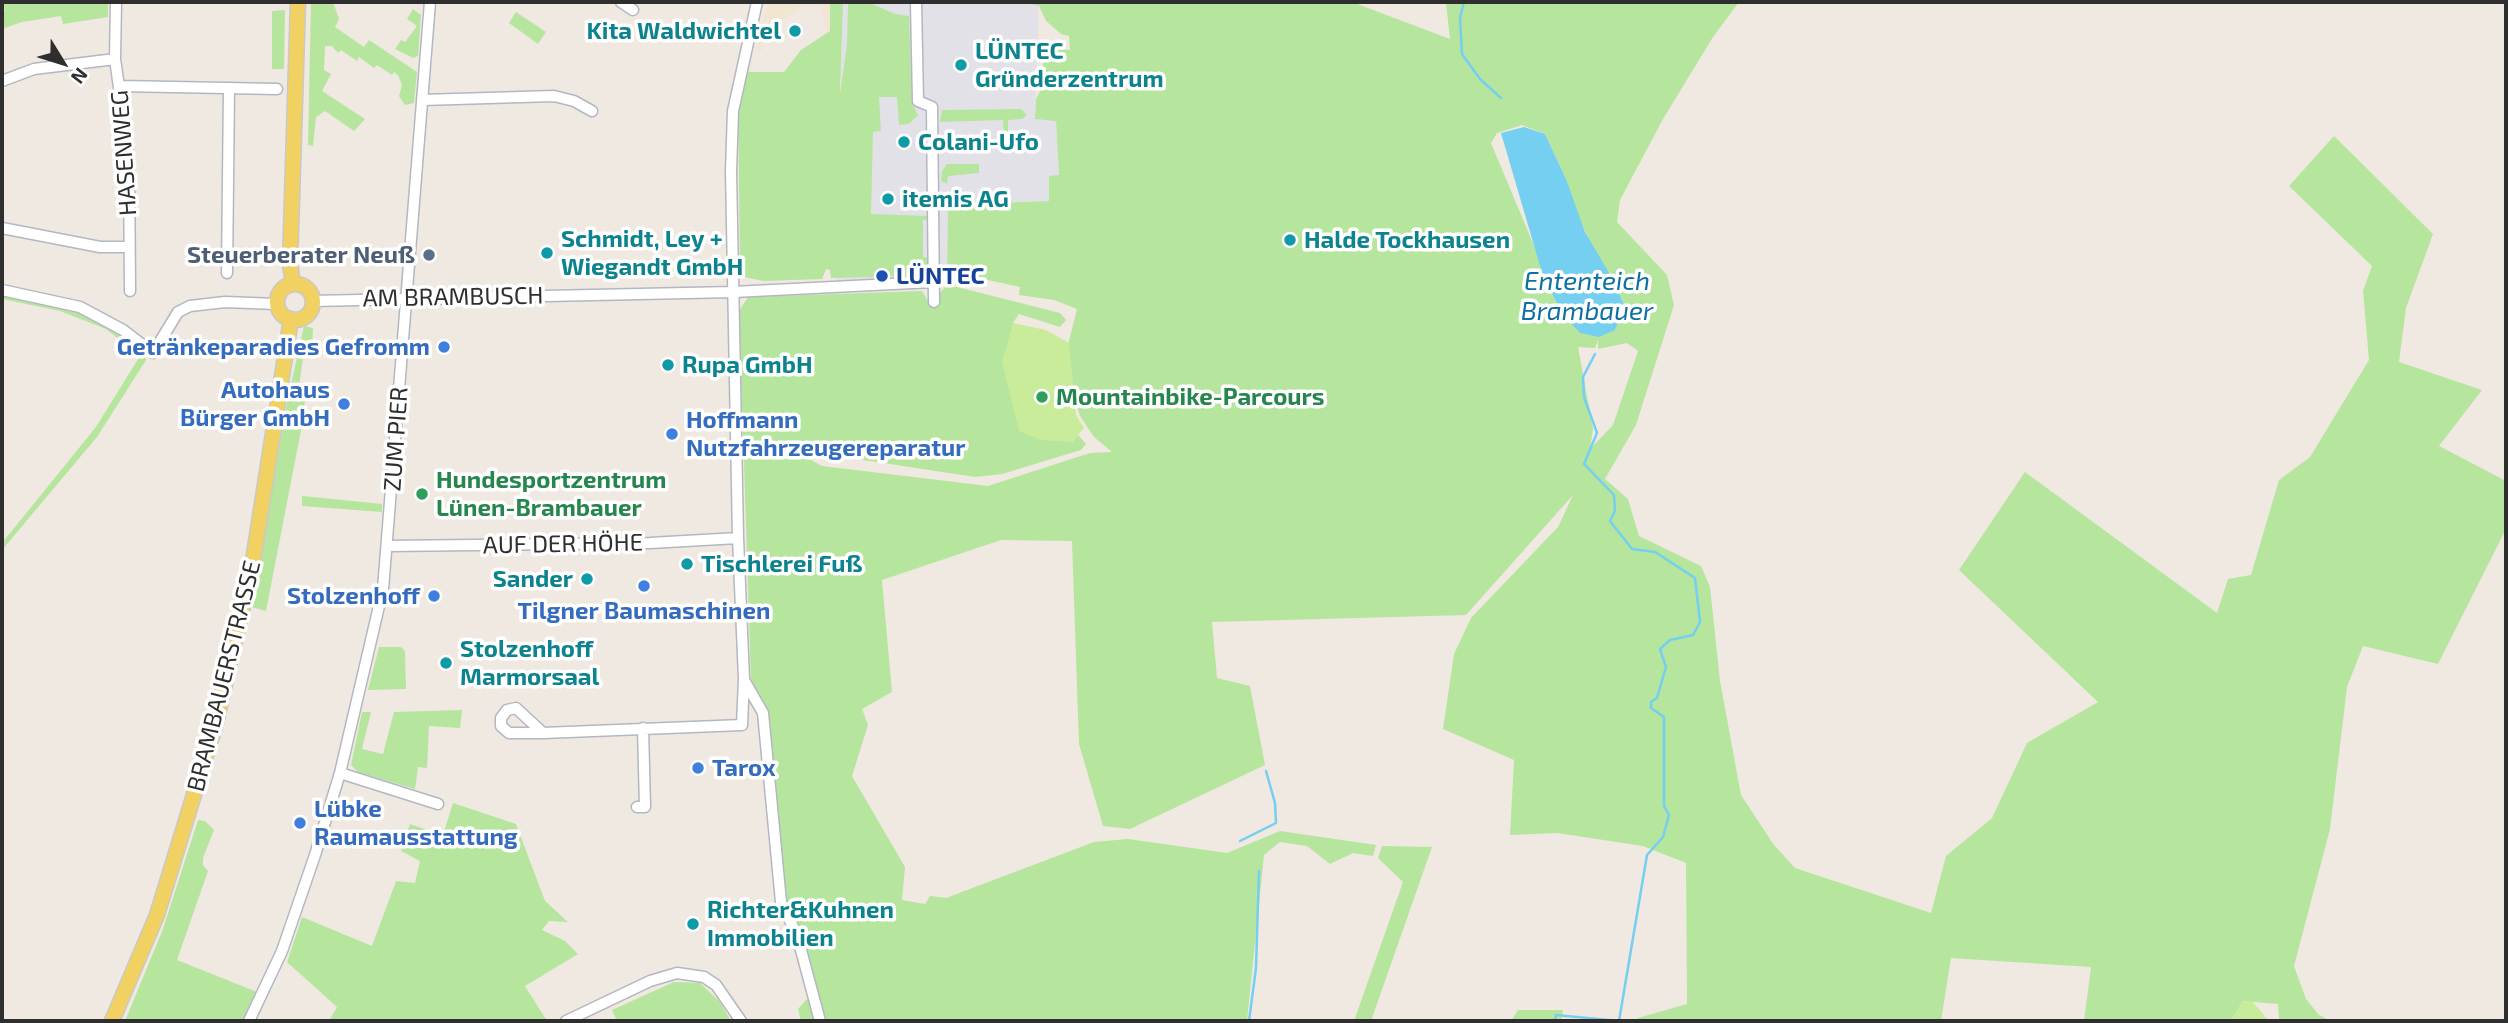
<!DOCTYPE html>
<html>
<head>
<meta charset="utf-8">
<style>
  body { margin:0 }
  #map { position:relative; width:2508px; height:1023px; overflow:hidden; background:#efe9e1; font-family:"Exo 2",sans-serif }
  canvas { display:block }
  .frame { position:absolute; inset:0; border:4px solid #2e2e2e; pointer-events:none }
  .north { position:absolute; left:28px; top:28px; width:70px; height:70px; -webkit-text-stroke:5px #fff; paint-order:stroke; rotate:128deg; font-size:19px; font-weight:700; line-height:28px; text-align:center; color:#2e2e2e }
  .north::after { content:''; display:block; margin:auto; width:24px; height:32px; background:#2e2e2e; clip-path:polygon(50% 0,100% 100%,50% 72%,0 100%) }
</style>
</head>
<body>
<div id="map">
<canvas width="2508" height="1023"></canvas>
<div class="frame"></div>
<div class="north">N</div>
</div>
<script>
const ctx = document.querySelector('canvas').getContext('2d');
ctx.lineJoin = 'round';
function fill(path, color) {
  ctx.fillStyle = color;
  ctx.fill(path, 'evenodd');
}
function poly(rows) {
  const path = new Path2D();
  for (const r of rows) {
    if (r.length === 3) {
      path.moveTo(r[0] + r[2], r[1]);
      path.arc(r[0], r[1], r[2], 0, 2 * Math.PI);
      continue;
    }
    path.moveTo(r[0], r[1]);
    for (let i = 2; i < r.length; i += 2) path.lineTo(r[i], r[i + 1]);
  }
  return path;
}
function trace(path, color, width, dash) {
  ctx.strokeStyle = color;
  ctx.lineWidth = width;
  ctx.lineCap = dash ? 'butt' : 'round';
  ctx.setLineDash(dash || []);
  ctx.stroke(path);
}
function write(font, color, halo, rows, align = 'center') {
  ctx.font = font + ' "Exo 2",sans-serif';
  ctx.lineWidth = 7;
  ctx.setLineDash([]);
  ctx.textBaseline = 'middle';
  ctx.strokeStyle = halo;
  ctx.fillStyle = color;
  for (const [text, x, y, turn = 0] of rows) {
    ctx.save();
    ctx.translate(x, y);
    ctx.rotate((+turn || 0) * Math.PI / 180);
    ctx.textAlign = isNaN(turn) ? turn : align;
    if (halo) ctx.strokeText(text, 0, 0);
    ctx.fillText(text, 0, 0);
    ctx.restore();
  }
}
fill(poly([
  [842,2,1039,2,1035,119,1056,120,1059,175,1049,201,948,205,947,276,941,289,833,292,838,272]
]), '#e3e1e8');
fill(poly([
  [767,2,830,2,831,31,826,31,822,7,805,2,788,18,770,21,762,51,757,50]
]), '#f0e6d1');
fill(poly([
  [2,2,108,2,108,17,63,24,61,16,22,22,2,29,2,13,5,11],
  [311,2,333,2,339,19,335,27,364,47,369,40,417,72,414,103,405,105,399,96,402,85,398,75,394,72,392,75,377,65,374,68,359,57,357,61,341,50,338,53,332,46,325,46,324,70,331,74,322,91,365,119,354,131,325,111,316,117,313,146,308,145],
  [830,2,843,2,840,94,847,44,848,2,868,2,895,14,909,16,912,104,918,115,909,124,899,125,897,97,879,97,881,131,873,132,871,214,930,216,931,219,923,220,923,257,928,258,927,267,917,276,831,278,830,270,826,269,822,279,764,281,744,277,740,265,738,109,748,72,784,72,801,50,830,31],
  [1023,2,1352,2,1450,39,1446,2,1739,2,1713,37,1663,119,1620,200,1617,222,1667,275,1674,305,1636,425,1605,479,1628,499,1639,536,1701,566,1710,587,1720,681,1741,795,1774,845,1795,868,1931,913,1946,856,1992,818,2027,743,2098,702,1959,570,2025,472,2217,613,2228,579,2251,575,2279,480,2310,457,2369,360,2363,291,2372,266,2289,186,2334,136,2433,234,2406,308,2399,362,2482,390,2439,446,2506,481,2506,529,2438,664,2363,646,2347,687,2330,829,2294,966,2306,999,2319,1015,2331,1021,2279,1021,2278,1004,2243,1001,2231,1021,2084,1021,2091,967,1951,958,1941,1021,1637,1021,1638,1018,1687,1004,1686,863,1643,846,1557,833,1510,835,1514,760,1443,729,1454,654,1471,618,1558,527,1573,495,1466,615,1212,622,1217,678,1250,686,1265,765,1130,829,1103,826,1079,744,1072,541,1001,540,882,580,892,692,862,709,868,725,852,776,905,867,902,900,925,904,930,896,946,898,1094,842,1128,839,1227,853,1280,831,1376,845,1373,856,1353,853,1330,864,1307,846,1280,842,1264,855,1247,1021,801,1021,798,1009,808,998,782,878,768,721,751,680,739,311,748,297,922,291,929,303,938,303,939,294,946,286,957,287,1060,313,1066,320,1060,327,1019,314,1013,323,1072,442,1078,435,1086,444,1081,450,1002,474,975,477,831,455,807,458,822,466,988,486,1090,453,1112,452,1094,437,1080,416,1064,361,1077,309,1054,300,1019,295,1020,287,956,273,954,279,947,276,948,205,1049,201,1049,176,1059,175,1056,121,1035,119,1036,99,1043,85,1043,57,1054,59,1054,49,1070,50,1069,36,1061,34,1046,21,1039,6],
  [1522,125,1545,134,1566,179,1569,194,1595,254,1615,283,1625,308,1615,330,1580,333,1563,315,1491,143,1497,133],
  [1598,340,1598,349,1627,343,1638,351,1613,425,1590,449,1593,429,1578,347,1595,348],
  [413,9,421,15,418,56,413,58,395,49,401,40,405,42,417,26,407,19],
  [285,10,284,69,272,69,272,11],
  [516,12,546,32,538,44,509,23],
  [1021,109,1027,115,1022,119,1008,120,1008,139,1004,139,1003,120,940,122,942,110],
  [947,164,979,164,979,173,948,176,947,184,941,181,942,171],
  [2,292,66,306,101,320,145,352,146,360,97,437,2,550,2,543,96,427,140,356,106,329,60,311,2,299],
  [304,326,313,328,312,350,304,350,299,387,306,388,303,420,266,611,252,607,287,402],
  [302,496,382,504,382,512,302,506],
  [379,647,401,647,405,651,406,689,368,690],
  [462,710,460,728,429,726,427,768,418,767,415,789,358,772,351,765,362,712,371,712,362,749,383,754,394,712],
  [453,803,516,824,545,901,568,922,549,921,542,930,565,941,578,954,525,986,547,1021,329,1021,337,1007,287,962,302,917,372,946,396,881,415,883,420,861,401,851,410,824,443,835],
  [198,820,205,821,214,830,203,858,203,865,208,871,177,960,257,992,243,1021,125,1021,163,929],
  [1382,846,1432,847,1371,1021,1354,1021,1403,882,1378,858],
  [674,982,700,983,720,1002,731,1021,617,1021,612,1010],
  [1518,1010,1563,1010,1561,1021,1511,1021]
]), '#b6e59e');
fill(poly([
  [1013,323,1046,330,1069,343,1076,415,1084,428,1072,442,1041,440,1019,431,1002,362],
  [2243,1001,2252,1001,2269,1021,2231,1021]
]), '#c9ec9a');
fill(poly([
  [1524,127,1545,134,1566,179,1585,232,1615,283,1625,308,1615,330,1599,337,1580,333,1564,316,1543,276,1501,133]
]), '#75cff0');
trace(poly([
  [1464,2,1460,18,1462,54,1480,79,1501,98],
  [1240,841,1276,823,1275,803,1266,771],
  [1249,1021,1256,968,1259,871],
  [1555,1021,1556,1015,1619,1021,1647,855,1663,837,1669,815,1664,806,1664,717,1651,708,1651,702,1657,698,1666,667,1660,649,1670,640,1693,635,1700,622,1695,578,1655,552,1632,549,1610,521,1615,511,1614,495,1584,464,1597,433,1584,397,1583,377,1595,354]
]), '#75cff0', 2.5);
const minor = poly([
  [621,2,633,10],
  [916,2,918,101,932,107,934,302],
  [115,59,129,159,130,291],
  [2,81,34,69,115,59,116,2],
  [120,86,277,89],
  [422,100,554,96,574,101,592,111],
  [2,228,100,247,129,247],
  [202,255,227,256],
  [227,273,229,88],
  [2,290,80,307,123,330,153,353,178,312,190,306,225,302,277,304],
  [312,301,733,292,933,282],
  [388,546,650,543,738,538],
  [744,680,763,713,781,902,797,935,820,1021],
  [543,733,509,733,501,726,501,718,507,710,516,708,543,733,742,725,744,679,738,538,731,171,733,111,757,2],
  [340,773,438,804],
  [637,807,645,807,643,728],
  [249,1021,282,951,315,855,340,773,383,589,430,2],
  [566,1021,650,981,677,973,704,977,716,985,741,1021]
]);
const major = poly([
  [293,284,290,263,298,2],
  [295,302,18],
  [112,1021,157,915,216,723,252,567,291,319]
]);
trace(minor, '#b4b7c1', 13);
trace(major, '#c9c9c9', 17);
trace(minor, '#fff', 10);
trace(major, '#f2d163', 14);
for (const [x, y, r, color] of [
  [795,31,7,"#0f9aa8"],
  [961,65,7,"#0f9aa8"],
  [904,142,7,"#0f9aa8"],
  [888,199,7,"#0f9aa8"],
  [1290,240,7,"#0f9aa8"],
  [547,253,7,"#0f9aa8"],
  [429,255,7,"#5c6f8a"],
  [882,276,7,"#1a4fb4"],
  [444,347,7,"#3f7fe0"],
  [668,365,7,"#0f9aa8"],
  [1042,397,7,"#2e9e5b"],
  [344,404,7,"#3f7fe0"],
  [672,434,7,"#3f7fe0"],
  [422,494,7,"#2e9e5b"],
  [687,564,7,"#0f9aa8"],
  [587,579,7,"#0f9aa8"],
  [644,586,7,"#3f7fe0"],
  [434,596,7,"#3f7fe0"],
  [446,663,7,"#0f9aa8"],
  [698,768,7,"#3f7fe0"],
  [300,823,7,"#3f7fe0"],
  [693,924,7,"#0f9aa8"]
]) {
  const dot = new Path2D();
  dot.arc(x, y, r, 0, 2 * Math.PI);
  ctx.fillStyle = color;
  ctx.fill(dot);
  trace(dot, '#fff', 2.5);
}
write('bold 24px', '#0d838f', '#fff', [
  ["Kita Waldwichtel",781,31,"right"],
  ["LÜNTEC",975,51],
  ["Gründerzentrum",975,79],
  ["Colani-Ufo",918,142],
  ["itemis AG",902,199],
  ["Schmidt, Ley +",561,239],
  ["Wiegandt GmbH",561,267],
  ["Halde Tockhausen",1304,240],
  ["Rupa GmbH",682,365],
  ["Tischlerei Fuß",701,564],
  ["Sander",573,579,"right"],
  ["Stolzenhoff",460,649],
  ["Marmorsaal",460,677],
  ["Richter&Kuhnen",707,910],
  ["Immobilien",707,938]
], 'left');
write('24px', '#2e2e2e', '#fff', [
  ["HASENWEG",124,153,-94],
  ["AM BRAMBUSCH",453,297,-1],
  ["ZUM PIER",396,439,-86],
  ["AUF DER HÖHE",563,544,-1],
  ["BRAMBAUERSTRASSE",224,676,-76]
]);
write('bold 24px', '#4e5e75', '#fff', [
  ["Steuerberater Neuß",415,255]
], 'right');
write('bold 24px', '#164399', '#fff', [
  ["LÜNTEC",896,276]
], 'left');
write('bold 24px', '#366cbe', '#fff', [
  ["Getränkeparadies Gefromm",430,347],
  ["Autohaus",330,390],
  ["Bürger GmbH",330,418],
  ["Hoffmann",686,420,"left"],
  ["Nutzfahrzeugereparatur",686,448,"left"],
  ["Stolzenhoff",420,596],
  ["Tilgner Baumaschinen",644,611,"center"],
  ["Tarox",712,768,"left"],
  ["Lübke",314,809,"left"],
  ["Raumausstattung",314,837,"left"]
], 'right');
write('bold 24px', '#27864d', '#fff', [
  ["Mountainbike-Parcours",1056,397],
  ["Hundesportzentrum",436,480],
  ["Lünen-Brambauer",436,508]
], 'left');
write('italic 26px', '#0d6fa3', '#fff', [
  ["Ententeich",1587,281],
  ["Brambauer",1587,311]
]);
</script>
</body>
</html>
